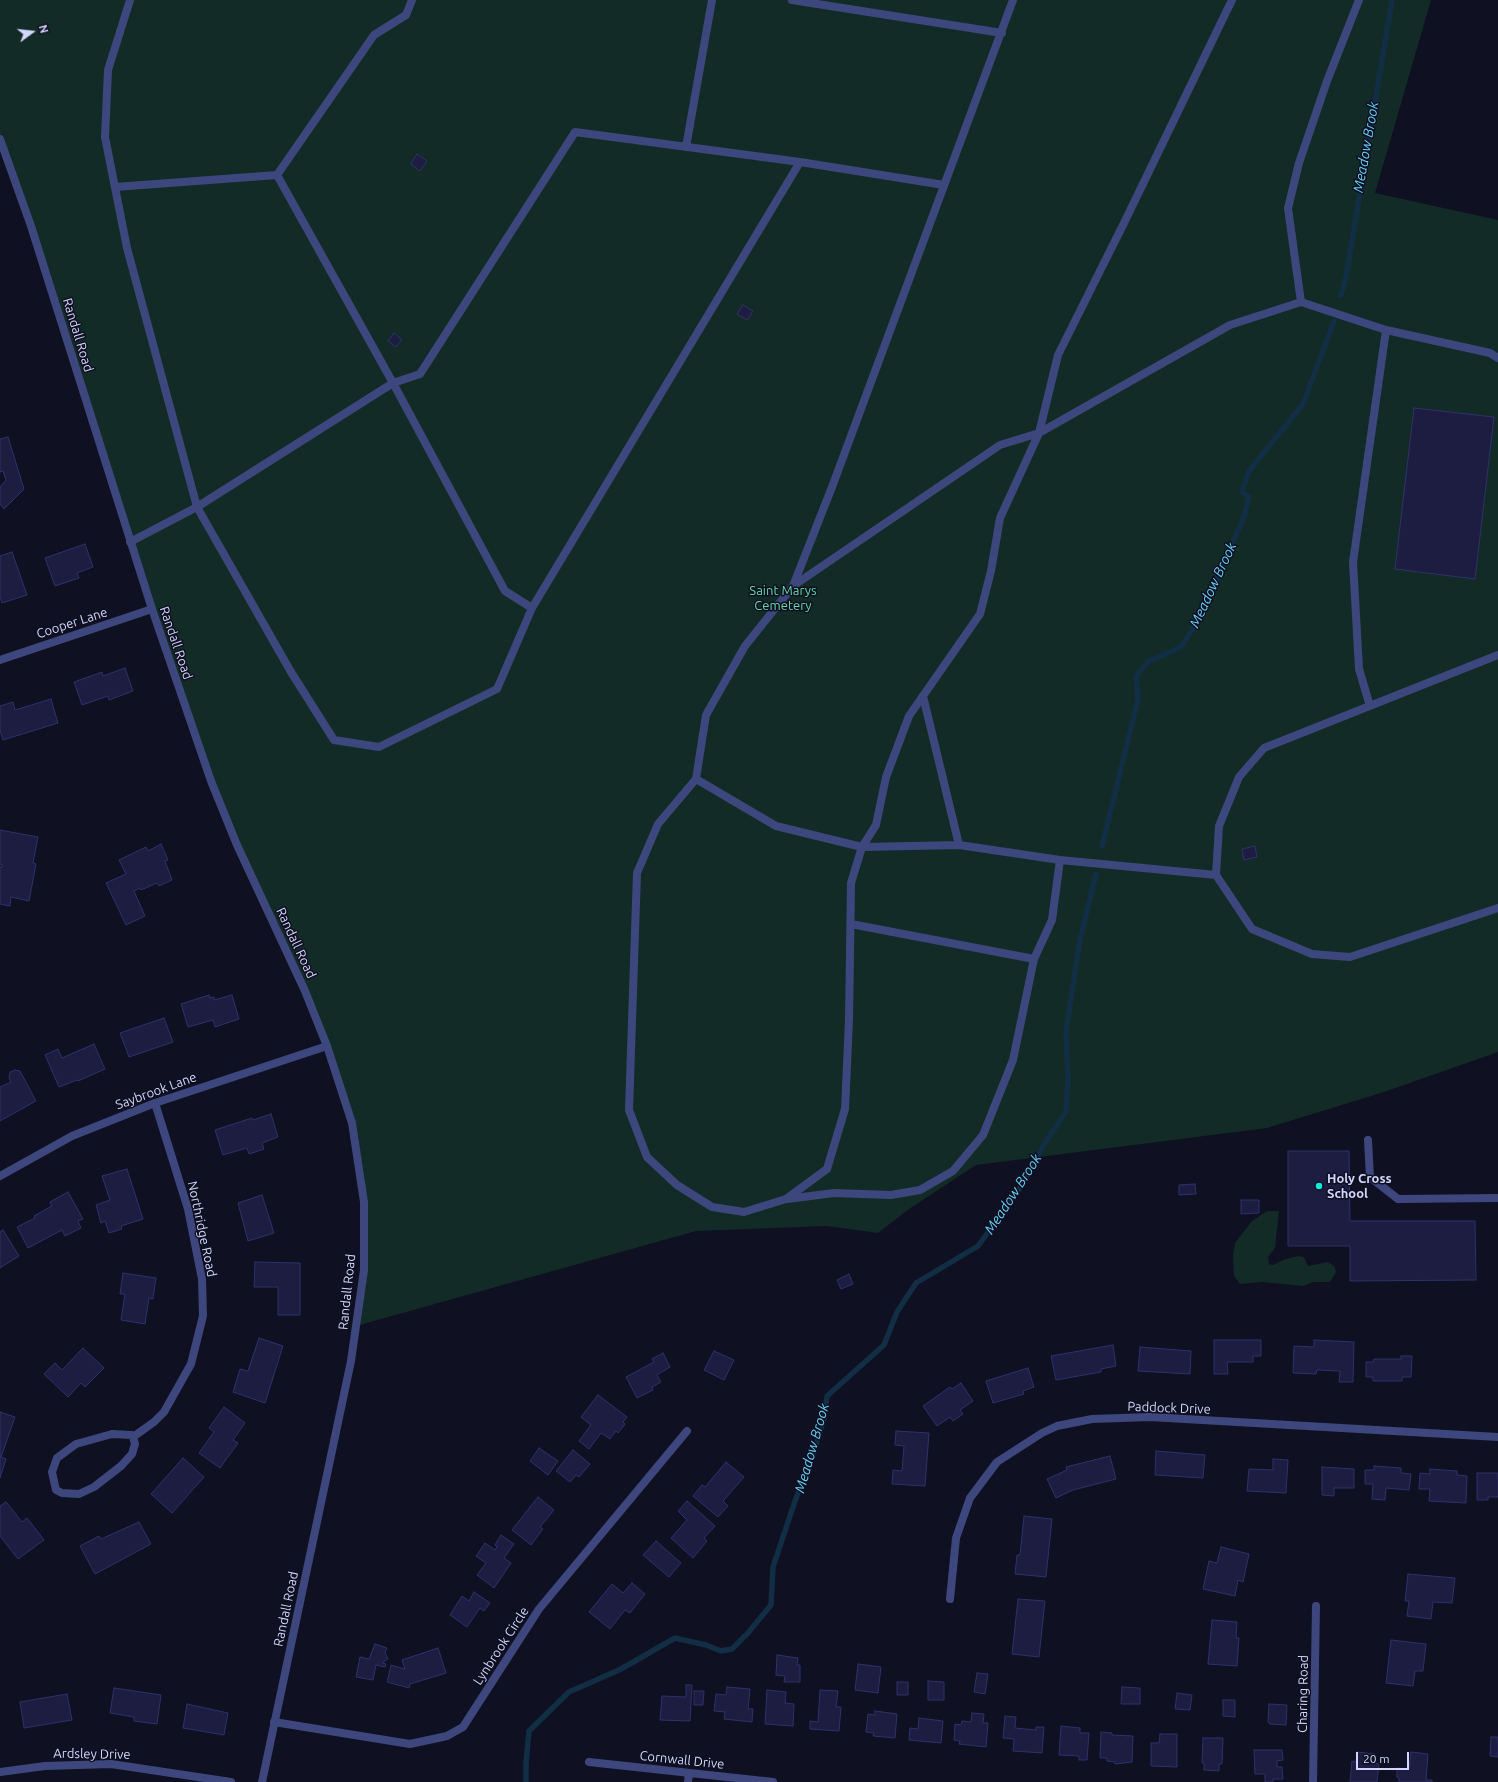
<!DOCTYPE html>
<html>
<head>
<meta charset="utf-8">
<style>
  body { margin:0 }
  #map { position:relative; width:1498px; height:1782px; overflow:hidden; background:#0f1022; font-family:Ubuntu,sans-serif }
  canvas { display:block }
  .north { position:absolute; left:12px; top:12px; width:40px; height:40px; -webkit-text-stroke:3px #0f1022; paint-order:stroke; rotate:75deg; font-size:11px; font-weight:700; line-height:16px; text-align:center; color:#d3d6fc }
  .north::after { content:''; display:block; margin:auto; width:14px; height:18px; background:#d3d6fc; clip-path:polygon(50% 0,100% 100%,50% 72%,0 100%) }
  .scale { position:absolute; left:1356px; top:1752px; width:53px; height:18px; box-sizing:border-box; border:2px solid #d3d6fc; border-top:0; padding-left:5px; font-size:12px; line-height:14px; white-space:nowrap; color:#d3d6fc; -webkit-text-stroke:3px #0f1022; paint-order:stroke }
</style>
</head>
<body>
<div id="map">
<canvas width="1498" height="1782"></canvas>
<div class="north">N</div>
<div class="scale">20 m</div>
</div>
<script>
const ctx = document.querySelector('canvas').getContext('2d');
ctx.lineJoin = 'round';
function fill(path, color) {
  ctx.fillStyle = color;
  ctx.fill(path, 'evenodd');
}
function poly(rows) {
  const path = new Path2D();
  for (const r of rows) {
    path.moveTo(r[0], r[1]);
    for (let i = 2; i < r.length; i += 2) path.lineTo(r[i], r[i + 1]);
  }
  return path;
}
function trace(path, color, width, dash) {
  ctx.strokeStyle = color;
  ctx.lineWidth = width;
  ctx.lineCap = dash ? 'butt' : 'round';
  ctx.setLineDash(dash || []);
  ctx.stroke(path);
}
function write(font, color, halo, rows, align = 'center') {
  ctx.font = font + ' Ubuntu,sans-serif';
  ctx.lineWidth = 3;
  ctx.setLineDash([]);
  ctx.textBaseline = 'middle';
  ctx.strokeStyle = halo;
  ctx.fillStyle = color;
  for (const [text, x, y, turn = 0] of rows) {
    ctx.save();
    ctx.translate(x, y);
    ctx.rotate((+turn || 0) * Math.PI / 180);
    ctx.textAlign = isNaN(turn) ? turn : align;
    if (halo) ctx.strokeText(text, 0, 0);
    ctx.fillText(text, 0, 0);
    ctx.restore();
  }
}
fill(poly([
  [0,0,1431,0,1375,193,1498,220,1498,1052,1384,1092,1267,1128,976,1165,909,1209,878,1233,827,1226,696,1231,356,1326,364,1270,364,1202,352,1123,327,1046,211,781,0,139],
  [1267,1211,1279,1211,1275,1248,1268,1257,1269,1264,1273,1265,1283,1260,1298,1256,1304,1257,1308,1266,1328,1262,1334,1266,1336,1272,1330,1282,1313,1282,1303,1286,1262,1282,1240,1284,1234,1276,1233,1256,1235,1243,1252,1221]
]), '#132b26');
trace(poly([
  [1341,295,1346,277,1392,0],
  [1102,846,1138,699,1136,676,1149,661,1181,647,1201,615,1244,517,1249,497,1242,492,1249,471,1303,404,1334,321],
  [526,1782,526,1762,529,1731,569,1692,621,1669,675,1638,706,1645,721,1651,732,1649,747,1634,771,1605,773,1567,795,1501,813,1455,824,1419,827,1396,884,1345,897,1312,916,1283,978,1246,1020,1188,1046,1141,1066,1112,1068,1080,1066,1031,1080,940,1096,874]
]), '#112e44', 5.5);
const building = poly([
  [417,154,427,161,420,171,411,164,417,154],
  [743,305,753,311,747,320,737,314,743,305],
  [394,333,402,340,396,347,388,341,394,333],
  [1414,408,1494,417,1475,579,1395,569,1414,408],
  [8,437,24,489,4,509,0,504,0,487,6,480,3,471,0,472,0,439,8,437],
  [85,544,93,567,77,573,79,578,55,586,45,558,85,544],
  [12,552,27,595,2,603,0,596,0,556,12,552],
  [125,668,133,691,109,700,108,696,82,705,74,682,102,672,103,676,125,668],
  [51,699,58,723,3,740,0,730,0,706,13,702,15,710,51,699],
  [0,830,38,837,33,863,36,864,29,901,11,897,10,906,0,904,0,867,2,867,2,865,0,864,0,830],
  [161,844,168,860,165,861,172,880,159,886,157,883,141,890,140,888,134,891,145,916,126,925,106,883,126,874,119,860,146,847,148,851,161,844],
  [1255,846,1257,857,1244,860,1242,849,1255,846],
  [209,995,210,998,214,997,214,1000,232,995,239,1019,215,1027,213,1020,188,1027,181,1004,209,995],
  [164,1018,173,1042,129,1057,120,1033,164,1018],
  [94,1044,105,1069,78,1081,77,1080,59,1087,45,1055,58,1049,62,1058,94,1044],
  [15,1070,20,1071,36,1101,0,1121,0,1087,11,1082,9,1078,10,1072,15,1070],
  [271,1114,278,1137,262,1143,264,1149,249,1154,247,1148,223,1155,215,1130,252,1118,253,1120,271,1114],
  [1288,1151,1349,1151,1350,1221,1475,1221,1476,1280,1350,1281,1350,1246,1288,1246,1288,1151],
  [127,1169,143,1219,121,1226,122,1229,109,1233,105,1221,101,1223,96,1205,110,1200,102,1176,127,1169],
  [1195,1184,1196,1194,1179,1195,1179,1185,1195,1184],
  [68,1192,83,1219,78,1221,81,1228,65,1236,62,1230,28,1248,17,1227,35,1218,34,1216,52,1206,50,1202,68,1192],
  [262,1195,274,1233,248,1241,238,1203,262,1195],
  [1241,1200,1259,1200,1259,1213,1241,1214,1241,1200],
  [3,1230,19,1256,0,1268,0,1232,3,1230],
  [255,1262,300,1263,300,1315,278,1315,278,1287,254,1287,255,1262],
  [123,1273,156,1278,153,1299,149,1298,145,1324,121,1320,125,1294,120,1294,123,1273],
  [849,1274,853,1284,841,1289,837,1280,849,1274],
  [259,1338,283,1346,265,1403,233,1392,240,1369,248,1371,259,1338],
  [1214,1340,1261,1340,1261,1356,1253,1356,1253,1362,1227,1362,1228,1374,1214,1374,1214,1340],
  [1314,1340,1354,1342,1353,1382,1339,1382,1340,1371,1317,1370,1316,1374,1293,1373,1294,1346,1314,1347,1314,1340],
  [1113,1345,1116,1366,1101,1369,1101,1372,1056,1380,1051,1356,1113,1345],
  [1140,1347,1191,1351,1190,1374,1138,1371,1140,1347],
  [83,1348,104,1368,85,1387,81,1383,68,1397,44,1374,55,1363,62,1370,83,1348],
  [714,1351,734,1360,724,1380,704,1370,714,1351],
  [663,1353,670,1367,657,1375,661,1382,652,1387,653,1390,637,1398,626,1377,654,1362,652,1359,663,1353],
  [1401,1356,1412,1356,1411,1377,1402,1377,1402,1381,1373,1381,1373,1377,1366,1377,1366,1362,1373,1362,1374,1359,1401,1359,1401,1356],
  [1028,1368,1034,1387,1023,1391,1024,1394,993,1403,986,1381,1028,1368],
  [961,1383,973,1401,960,1410,963,1414,953,1421,950,1417,937,1426,923,1406,950,1387,952,1389,961,1383],
  [598,1395,627,1417,623,1422,625,1424,618,1433,616,1431,610,1439,601,1433,589,1449,579,1441,591,1425,581,1417,598,1395],
  [224,1407,245,1423,233,1440,238,1443,220,1468,199,1453,214,1432,209,1428,224,1407],
  [0,1412,15,1417,1,1457,6,1459,0,1478,0,1412],
  [896,1431,929,1433,925,1486,892,1484,893,1470,902,1471,904,1446,895,1445,896,1431],
  [539,1448,558,1461,548,1475,530,1461,539,1448],
  [573,1450,590,1464,579,1477,576,1475,570,1482,556,1471,573,1450],
  [1156,1451,1205,1455,1203,1478,1155,1475,1156,1451],
  [1110,1456,1116,1479,1073,1490,1056,1498,1047,1479,1067,1470,1066,1467,1110,1456],
  [183,1458,204,1477,172,1513,151,1494,183,1458],
  [1273,1459,1288,1460,1286,1493,1247,1491,1249,1469,1273,1470,1273,1459],
  [726,1462,744,1477,723,1501,728,1506,718,1517,693,1496,702,1485,705,1487,726,1462],
  [1374,1466,1401,1468,1401,1473,1411,1474,1409,1490,1386,1488,1385,1500,1372,1499,1373,1484,1365,1484,1365,1470,1374,1470,1374,1466],
  [1322,1467,1354,1469,1354,1488,1334,1488,1334,1496,1322,1495,1322,1467],
  [1430,1469,1457,1471,1457,1475,1467,1476,1466,1503,1429,1501,1430,1489,1419,1489,1420,1473,1430,1474,1430,1469],
  [1477,1473,1498,1473,1498,1497,1488,1497,1488,1500,1477,1500,1477,1473],
  [538,1497,554,1510,540,1527,543,1529,531,1545,512,1530,538,1497],
  [687,1501,715,1526,704,1538,707,1541,693,1558,671,1538,687,1520,678,1511,687,1501],
  [6,1502,22,1522,27,1518,44,1540,18,1559,0,1536,0,1506,6,1502],
  [1024,1516,1052,1519,1046,1577,1015,1574,1017,1555,1020,1555,1024,1516],
  [139,1522,151,1544,95,1574,80,1546,99,1536,101,1539,139,1522],
  [501,1535,514,1544,504,1558,511,1563,494,1588,477,1575,486,1563,476,1556,485,1543,495,1550,497,1547,495,1545,501,1535],
  [656,1541,681,1563,669,1577,643,1555,656,1541],
  [1221,1547,1249,1554,1243,1582,1238,1580,1235,1596,1203,1589,1209,1561,1217,1563,1221,1547],
  [1408,1574,1455,1578,1452,1603,1433,1602,1431,1619,1407,1616,1409,1601,1405,1601,1408,1574],
  [632,1583,645,1594,630,1613,625,1610,610,1629,589,1612,612,1584,623,1593,632,1583],
  [474,1592,490,1603,484,1611,480,1608,467,1627,450,1615,462,1596,469,1601,474,1592],
  [1018,1599,1045,1601,1039,1657,1012,1654,1018,1599],
  [1212,1620,1237,1622,1236,1638,1239,1638,1237,1666,1208,1664,1212,1620],
  [1391,1640,1426,1644,1423,1671,1415,1671,1413,1686,1386,1683,1391,1640],
  [375,1644,387,1648,385,1653,388,1659,382,1663,386,1664,385,1667,376,1665,373,1680,356,1677,360,1657,369,1659,375,1644],
  [438,1648,446,1673,410,1684,409,1688,387,1682,391,1665,405,1669,402,1660,438,1648],
  [777,1655,798,1658,797,1665,800,1665,800,1682,784,1682,785,1676,776,1675,777,1655],
  [858,1664,881,1667,878,1693,855,1690,858,1664],
  [977,1673,988,1674,985,1694,974,1692,977,1673],
  [928,1681,944,1682,944,1700,928,1700,928,1681],
  [897,1682,908,1682,908,1695,897,1695,897,1682],
  [686,1685,692,1685,690,1721,660,1720,662,1696,686,1697,686,1685],
  [727,1687,750,1689,748,1709,753,1709,752,1722,724,1719,725,1712,714,1711,716,1694,726,1695,727,1687],
  [1122,1687,1140,1688,1140,1704,1121,1704,1122,1687],
  [114,1688,161,1695,157,1724,134,1721,134,1717,110,1713,114,1688],
  [767,1690,786,1692,785,1703,794,1704,793,1726,765,1724,767,1690],
  [820,1690,838,1691,836,1707,841,1707,839,1731,810,1729,810,1721,818,1722,820,1690],
  [694,1691,704,1691,703,1705,694,1705,694,1691],
  [1177,1693,1192,1695,1190,1710,1175,1709,1177,1693],
  [67,1694,72,1720,24,1728,20,1702,67,1694],
  [1223,1700,1235,1700,1235,1717,1223,1716,1223,1700],
  [187,1704,228,1713,224,1735,183,1728,187,1704],
  [1269,1704,1287,1705,1286,1725,1270,1724,1268,1722,1269,1704],
  [875,1711,897,1714,895,1738,873,1736,874,1733,866,1732,868,1714,875,1715,875,1711],
  [972,1713,984,1714,983,1723,988,1723,986,1747,959,1744,960,1741,954,1740,955,1724,961,1725,962,1721,971,1722,972,1713],
  [1005,1716,1016,1717,1015,1728,1036,1730,1036,1727,1044,1727,1042,1753,1013,1751,1014,1739,1003,1738,1005,1716],
  [919,1718,943,1721,941,1743,909,1740,910,1728,918,1729,919,1718],
  [1061,1726,1080,1728,1080,1733,1089,1733,1087,1760,1079,1760,1079,1756,1059,1755,1061,1726],
  [1101,1732,1112,1733,1112,1735,1133,1736,1132,1762,1115,1764,1115,1762,1107,1761,1107,1758,1100,1758,1101,1732],
  [1160,1734,1177,1734,1177,1767,1151,1766,1151,1743,1159,1743,1160,1734],
  [1491,1737,1498,1737,1498,1757,1490,1756,1491,1737],
  [1203,1738,1223,1738,1222,1764,1219,1764,1219,1771,1204,1770,1204,1763,1202,1763,1203,1738],
  [1254,1750,1282,1750,1283,1760,1277,1761,1277,1767,1282,1767,1283,1779,1273,1779,1273,1782,1265,1782,1265,1774,1255,1774,1254,1750],
  [1357,1752,1375,1754,1374,1763,1379,1764,1377,1782,1350,1782,1352,1761,1356,1762,1357,1752],
  [1411,1752,1428,1754,1426,1780,1432,1780,1432,1782,1399,1782,1399,1778,1397,1777,1397,1768,1409,1769,1411,1752]
]);
fill(building, '#1d1d41');
trace(building, '#31306c', 1);
trace(poly([
  [130,0,108,70,105,137,127,248,197,507,291,672,334,740,379,747,497,689,532,608,800,162,944,185],
  [792,0,1002,33],
  [1232,0,1124,223,1058,355,1039,433,1230,325,1301,302,1386,330],
  [686,147,712,0],
  [277,175,374,35,406,15,412,0],
  [115,187,277,175,393,383,505,591,532,608],
  [1301,302,1288,208,1299,163,1327,81,1359,0],
  [1039,433,1000,518,991,571,980,614,909,716,886,777,876,825,862,847,851,883,849,1020,845,1109,827,1169,786,1199,744,1212,712,1207,677,1185,647,1157,629,1110,637,873,658,824,696,779,776,826,862,847,959,845,1060,860,1216,875],
  [130,542,197,507,393,383,420,374,575,132,800,162],
  [793,586,832,487,1013,0],
  [1498,655,1264,748,1239,777,1219,826,1216,875,1252,929,1312,954,1350,957,1498,908],
  [923,696,959,845],
  [1370,706,1359,669,1353,562,1386,330,1490,353,1498,358],
  [696,779,706,715,745,646,793,586,1000,445,1039,433],
  [851,924,1034,959],
  [1368,1140,1370,1177,1398,1199,1498,1198],
  [787,1199,834,1193,891,1195,920,1190,953,1171,983,1135,1013,1060,1034,959,1052,920,1060,860]
]), '#3e477d', 8);
trace(poly([
  [0,660,152,609],
  [0,1176,72,1136,155,1103,327,1046],
  [112,1434,132,1435,133,1437,135,1444,132,1454,121,1466,94,1487,79,1494,62,1493,56,1490,52,1472,57,1458,76,1444,112,1434],
  [133,1437,154,1422,164,1412,191,1364,203,1316,202,1279,188,1209,155,1103],
  [950,1599,956,1538,970,1498,997,1462,1042,1433,1057,1426,1092,1419,1150,1417,1498,1437],
  [274,1722,410,1744,447,1736,463,1727,539,1609,687,1431],
  [589,1762,773,1782],
  [0,1772,45,1766,111,1764,231,1782],
  [688,1782,689,1773],
  [1313,1782,1316,1606]
]), '#3e477d', 8);
trace(poly([
  [0,139,31,226,152,609,211,781,237,845,305,991,327,1046,352,1123,364,1202,364,1270,351,1361,262,1782]
]), '#3e477d', 8);
for (const [x, y, r, color] of [
  [1319,1186,4,"#10ebd8"]
]) {
  const dot = new Path2D();
  dot.arc(x, y, r, 0, 2 * Math.PI);
  ctx.fillStyle = color;
  ctx.fill(dot);
  trace(dot, '#0f1022', 1.5);
}
write('13px', '#d3d6fc', '#0f1022', [
  ["Randall Road",78,335,73],
  ["Cooper Lane",72,623,-18],
  ["Randall Road",176,643,71],
  ["Randall Road",296,943,65],
  ["Saybrook Lane",156,1091,-20],
  ["Northridge Road",202,1229,78],
  ["Randall Road",347,1292,-84],
  ["Paddock Drive",1169,1408,2],
  ["Randall Road",286,1609,-78],
  ["Lynbrook Circle",501,1646,-57],
  ["Charing Road",1303,1694,-89],
  ["Ardsley Drive",92,1754,1],
  ["Cornwall Drive",682,1760,6]
]);
write('13px', '#64d7a5', '#0f1022', [
  ["Saint Marys",783,591],
  ["Cemetery",783,606]
]);
write('bold 13px', '#d3d6fc', '#0f1022', [
  ["Holy Cross",1327,1179],
  ["School",1327,1194]
], 'left');
write('italic 14px', '#68cef5', '#0f1022', [
  ["Meadow Brook",1366,147,-80],
  ["Meadow Brook",1213,585,-65],
  ["Meadow Brook",1013,1194,-57],
  ["Meadow Brook",812,1448,-74]
]);
</script>
</body>
</html>
